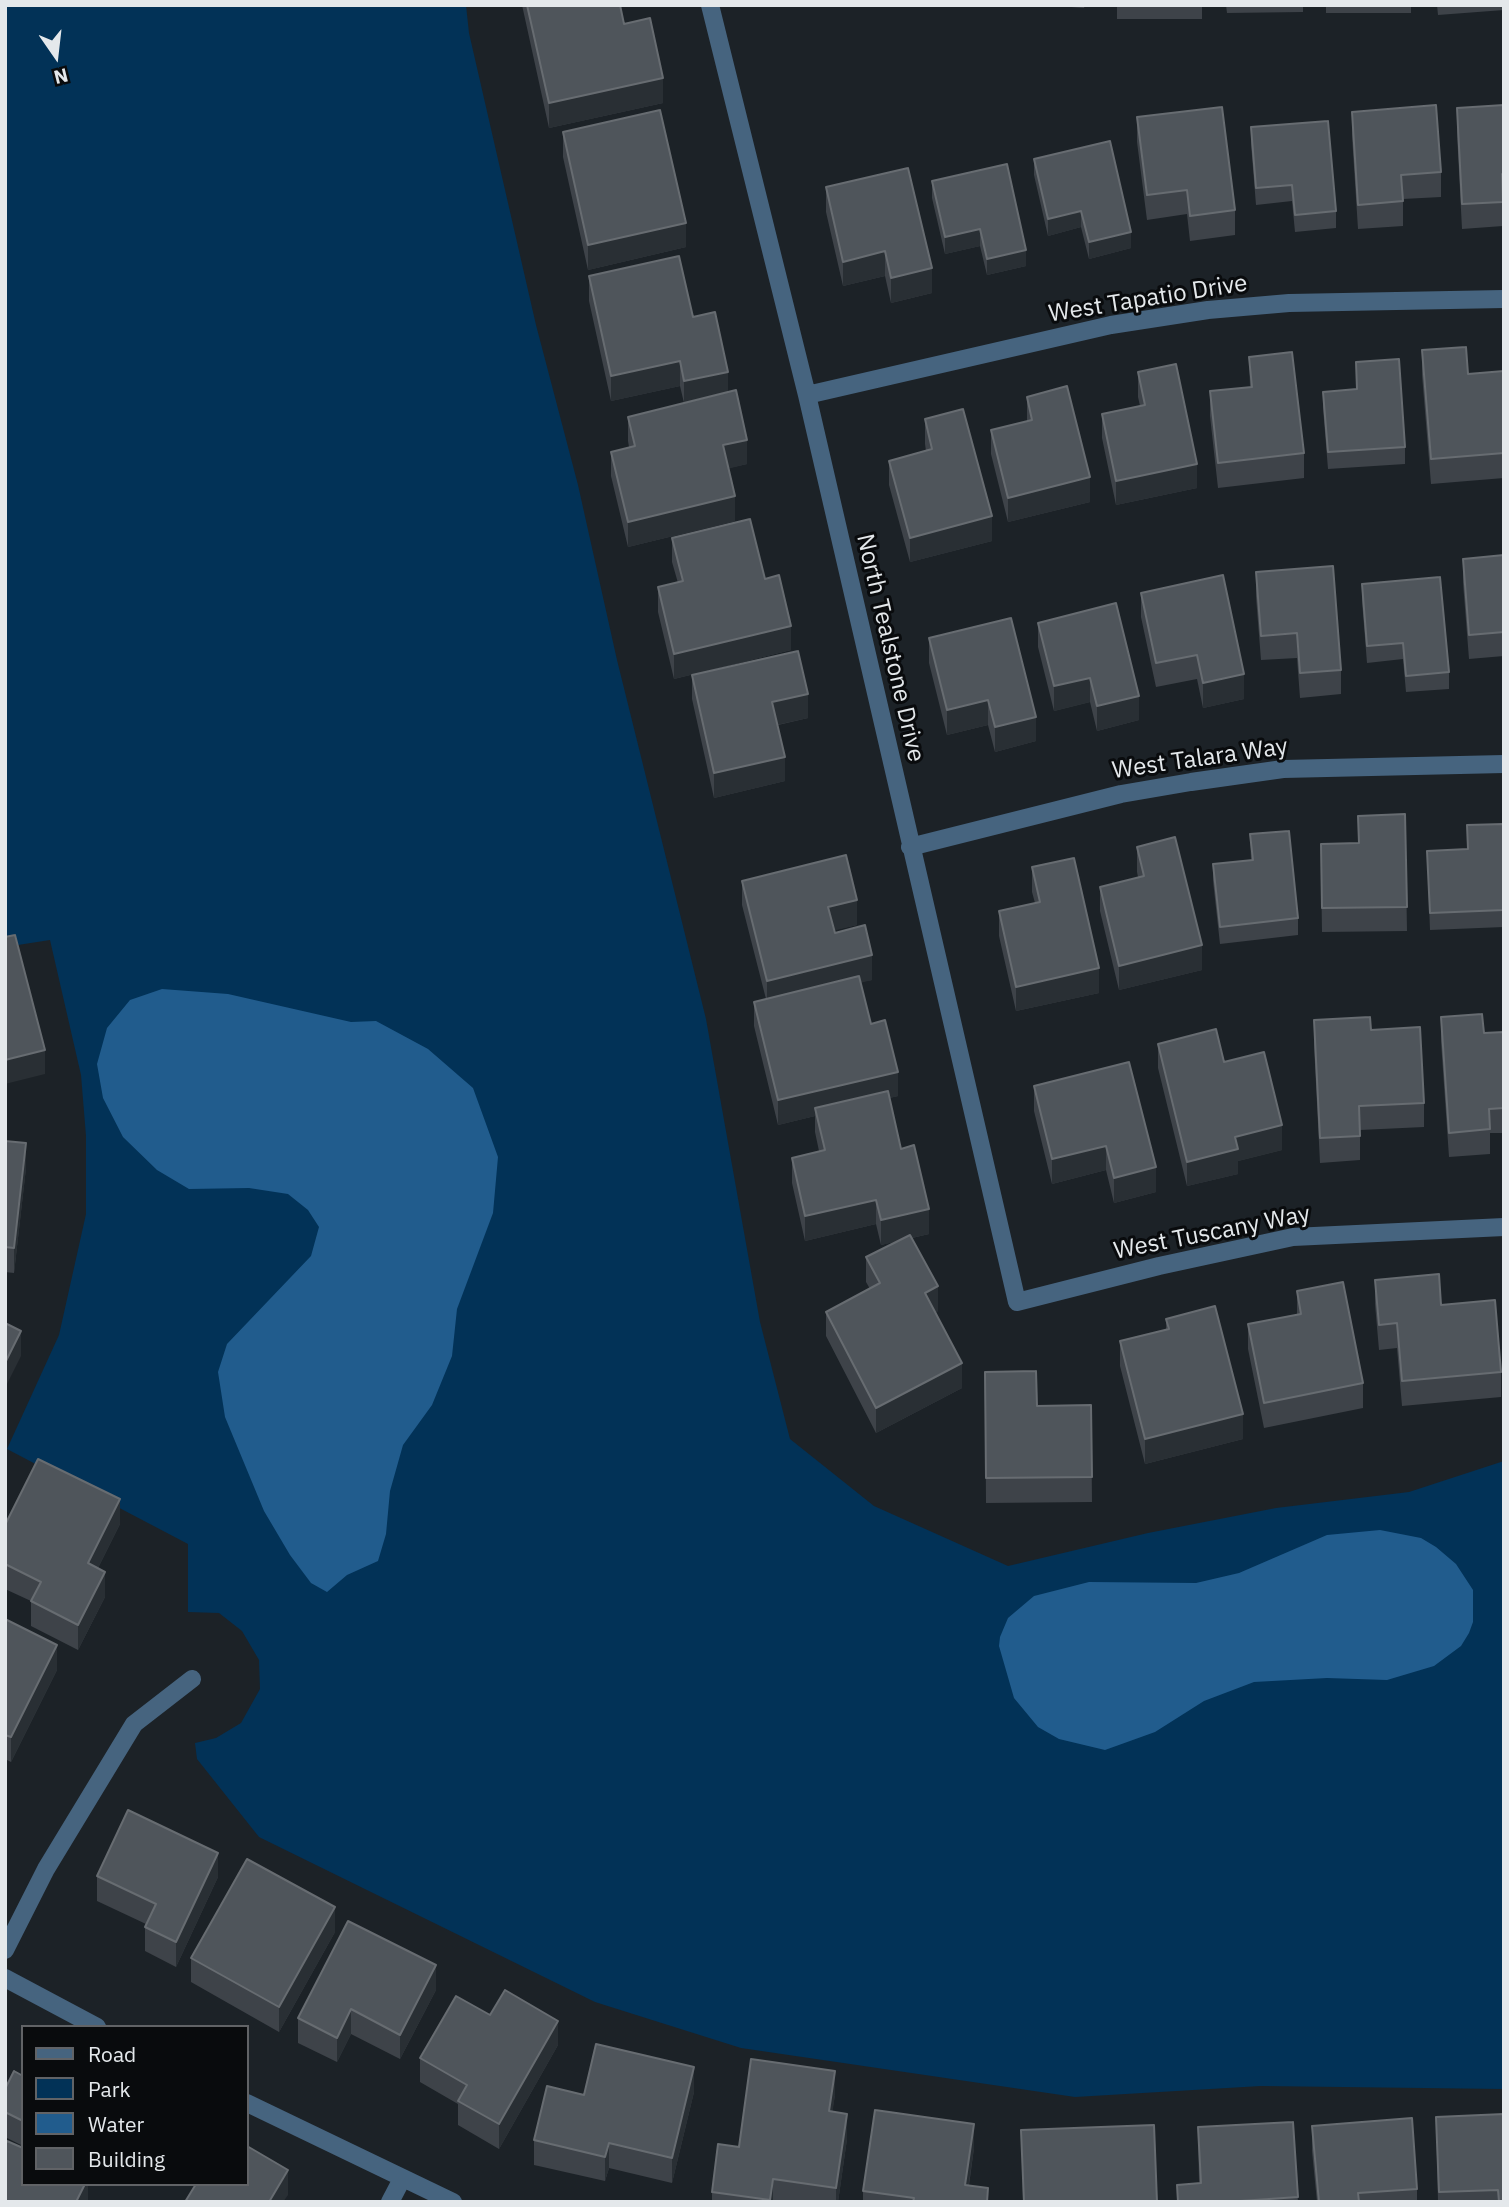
<!DOCTYPE html>
<html>
<head>
<meta charset="utf-8">
<style>
  body { margin:0 }
  #map { position:relative; width:1509px; height:2207px; overflow:hidden; background:#1c2227; font-family:"IBM Plex Sans",sans-serif }
  canvas { display:block }
  .frame { position:absolute; inset:0; border:7px solid #e4e8eb; pointer-events:none }
  .legend { position:absolute; left:21px; top:2025px; width:228px; height:161px; box-sizing:border-box; background:#090b0d; border:2px solid #616366; margin:0; padding:9px 12px; list-style:none; font-size:21px; color:#e4e8eb }
  .legend li { display:flex; align-items:center; gap:14px; height:35px }
  .legend b { width:35px; border:2px solid #616366 }
  .north { position:absolute; left:21px; top:21px; width:70px; height:70px; -webkit-text-stroke:5px #090b0d; paint-order:stroke; rotate:166deg; font-size:19px; font-weight:700; line-height:28px; text-align:center; color:#e4e8eb }
  .north::after { content:''; display:block; margin:auto; width:24px; height:32px; background:#e4e8eb; clip-path:polygon(50% 0,100% 100%,50% 72%,0 100%) }
</style>
</head>
<body>
<div id="map">
<canvas width="1509" height="2207"></canvas>
<div class="frame"></div>
<ul class="legend">
<li><b style="height:9px;background:#46647f"></b>Road</li>
<li><b style="height:19px;background:#023257"></b>Park</li>
<li><b style="height:19px;background:#215c8d"></b>Water</li>
<li><b style="height:19px;background:#4f555b"></b>Building</li>
</ul>
<div class="north">N</div>
</div>
<script>
const ctx = document.querySelector('canvas').getContext('2d');
ctx.lineJoin = 'round';
function fill(path, color) {
  ctx.fillStyle = color;
  ctx.fill(path, 'evenodd');
}
function poly(rows) {
  const path = new Path2D();
  for (const r of rows) {
    path.moveTo(r[0], r[1]);
    for (let i = 2; i < r.length; i += 2) path.lineTo(r[i], r[i + 1]);
  }
  return path;
}
function trace(path, color, width, dash) {
  ctx.strokeStyle = color;
  ctx.lineWidth = width;
  ctx.lineCap = dash ? 'butt' : 'round';
  ctx.setLineDash(dash || []);
  ctx.stroke(path);
}
function write(font, color, halo, rows, align = 'center') {
  ctx.font = font + ' "IBM Plex Sans",sans-serif';
  ctx.lineWidth = 6;
  ctx.setLineDash([]);
  ctx.textBaseline = 'middle';
  ctx.strokeStyle = halo;
  ctx.fillStyle = color;
  for (const [text, x, y, turn = 0] of rows) {
    ctx.save();
    ctx.translate(x, y);
    ctx.rotate((+turn || 0) * Math.PI / 180);
    ctx.textAlign = isNaN(turn) ? turn : align;
    if (halo) ctx.strokeText(text, 0, 0);
    ctx.fillText(text, 0, 0);
    ctx.restore();
  }
}
fill(poly([
  [5,5,466,5,469,33,536,325,578,485,617,660,706,1019,760,1322,790,1439,874,1506,1008,1566,1148,1533,1276,1508,1409,1492,1504,1461,1504,2089,1261,2086,1075,2097,741,2048,595,2002,259,1837,197,1759,195,1743,216,1738,241,1723,260,1689,259,1660,242,1631,219,1613,188,1612,188,1544,7,1449,59,1335,86,1214,86,1136,81,1075,50,940,5,947]
]), '#023257');
fill(poly([
  [162,989,228,994,351,1022,376,1021,428,1049,473,1088,498,1157,493,1213,457,1309,452,1356,432,1405,403,1445,390,1491,386,1534,378,1561,347,1575,327,1592,311,1583,290,1555,264,1511,225,1417,218,1372,227,1344,311,1256,319,1227,308,1210,288,1194,249,1188,189,1189,157,1170,123,1137,103,1098,97,1064,107,1028,130,1000],
  [1380,1530,1421,1538,1436,1547,1456,1564,1473,1590,1473,1622,1469,1633,1461,1646,1434,1666,1387,1680,1327,1678,1254,1682,1204,1701,1155,1732,1105,1750,1059,1739,1038,1727,1014,1698,999,1646,1000,1637,1008,1618,1034,1596,1089,1582,1196,1583,1239,1573,1327,1535]
]), '#215c8d');
trace(poly([
  [710,5,807,395,1017,1302,1159,1266,1293,1237,1504,1227],
  [807,395,1111,325,1208,310,1289,303,1504,299],
  [910,847,1121,794,1191,782,1283,769,1504,764],
  [5,1950,46,1869,134,1724,192,1679],
  [5,1978,97,2027],
  [247,2103,453,2202],
  [390,2202,402,2179]
]), '#46647f', 18);
fill(poly([
  [522,5,620,5,624,24,663,103,549,128],
  [1045,5,1085,5,1084,8],
  [1117,5,1202,5,1202,19,1117,19],
  [1226,5,1303,5,1303,12,1227,13],
  [1326,5,1411,5,1411,13,1326,13],
  [1437,5,1504,5,1504,10,1438,15],
  [1504,105,1503,226,1462,229,1457,133,1457,108],
  [1352,112,1441,172,1441,197,1403,199,1403,226,1358,229,1352,136],
  [1137,117,1235,210,1235,235,1190,241,1187,214,1147,220,1137,142],
  [1251,127,1336,211,1336,228,1295,232,1292,201,1256,205,1251,144],
  [563,132,686,247,588,270,563,157],
  [1034,159,1131,248,1089,259,1081,227,1048,236,1034,175],
  [932,181,1026,266,987,275,980,246,945,254,932,198],
  [826,187,932,293,891,303,885,276,843,286,826,212],
  [589,276,693,317,728,392,747,464,729,468,735,521,628,547,611,476,611,452,629,447,628,441,628,417,684,403,680,386,611,401,589,301],
  [1422,350,1468,374,1504,371,1504,478,1431,484,1422,375],
  [1249,357,1304,453,1304,478,1218,488,1210,416,1210,391,1250,387],
  [1356,362,1405,447,1405,464,1328,469,1323,408,1323,392,1356,389],
  [1138,372,1197,488,1116,505,1102,438,1102,414,1140,406,1138,397],
  [1027,397,1090,502,1008,522,991,454,991,430,1027,421],
  [925,419,992,541,910,562,889,485,889,461,926,451,925,444],
  [672,538,765,579,791,650,674,679,658,612,658,587,678,583,672,562],
  [1504,555,1504,656,1469,659,1463,583,1463,559],
  [1256,572,1341,670,1341,694,1300,698,1297,658,1261,660,1256,597],
  [1362,584,1449,672,1449,689,1406,692,1403,659,1367,663,1362,601],
  [1141,593,1244,699,1203,708,1197,679,1156,687,1141,617],
  [1038,623,1139,720,1097,731,1090,702,1054,711,1038,647],
  [929,638,1036,741,995,752,988,725,947,735,929,663],
  [692,675,808,718,778,725,785,781,714,798,692,699],
  [1405,814,1407,931,1322,932,1321,869,1358,843],
  [1504,824,1504,927,1430,930,1427,851,1468,849,1467,825],
  [1250,834,1298,918,1298,935,1220,944,1213,881,1213,864,1251,860],
  [1137,847,1202,970,1119,990,1100,911,1100,887,1138,877,1137,872],
  [1032,867,1099,993,1016,1011,999,936,999,911,1035,903,1032,892],
  [742,881,857,925,834,930,835,933,872,980,860,982,871,1024,898,1096,889,1098,901,1149,929,1234,912,1238,938,1311,936,1312,962,1388,876,1433,826,1336,826,1312,870,1289,866,1282,866,1257,897,1241,881,1245,876,1224,805,1241,792,1183,792,1158,819,1151,815,1132,815,1116,778,1125,754,1026,754,1002,766,999,742,905],
  [1441,1017,1484,1033,1504,1032,1504,1133,1490,1133,1490,1154,1449,1157,1441,1042],
  [1314,1020,1424,1103,1424,1127,1360,1130,1360,1160,1320,1163,1314,1045],
  [1158,1044,1224,1062,1282,1150,1238,1161,1238,1174,1187,1186,1158,1068],
  [1129,1062,1156,1192,1114,1203,1106,1170,1052,1184,1034,1111,1034,1086],
  [5,1141,26,1168,14,1273,5,1272],
  [1375,1280,1441,1305,1501,1372,1501,1397,1402,1406,1397,1348,1379,1350,1375,1304],
  [1297,1291,1363,1383,1363,1408,1264,1428,1248,1349,1248,1324,1297,1315],
  [1166,1319,1243,1439,1145,1464,1120,1366,1120,1341,1166,1330],
  [985,1372,1037,1406,1091,1405,1092,1502,986,1503],
  [120,1524,98,1568,105,1597,78,1650,31,1626,31,1601,5,1589,5,1525],
  [5,1619,57,1670,11,1762,5,1759],
  [97,1876,218,1877,176,1967,145,1951,145,1927,146,1924,97,1901],
  [335,1932,279,2032,191,1982,191,1958],
  [436,1990,400,2059,351,2034,337,2062,298,2043,298,2018],
  [490,2015,558,2045,499,2149,458,2125,458,2104,420,2082,420,2058],
  [23,2076,23,2146,5,2137,5,2089],
  [694,2092,672,2183,609,2168,605,2181,534,2165,534,2140,584,2095],
  [835,2095,832,2112,847,2139,838,2202,712,2202,712,2192,739,2147],
  [1504,2114,1504,2202,1438,2202,1436,2117],
  [1293,2122,1298,2202,1177,2202,1177,2185,1199,2183,1198,2127],
  [1312,2126,1417,2189,1417,2202,1317,2202,1312,2151],
  [1021,2130,1157,2202,1023,2202],
  [974,2148,969,2185,988,2202,863,2202,863,2191]
]), '#3e4349');
fill(poly([
  [663,78,663,103,549,128,549,103],
  [1081,211,1081,227,1048,236,1048,219],
  [686,223,686,247,588,270,588,245],
  [980,229,980,246,945,254,945,237],
  [1131,232,1131,248,1089,259,1089,242],
  [1026,250,1026,266,987,275,987,259],
  [885,251,885,276,843,286,843,262],
  [932,268,932,293,891,303,891,278],
  [680,361,680,386,611,401,611,376],
  [728,372,728,396,684,406,684,381],
  [747,440,747,464,723,470,723,445],
  [1197,464,1197,488,1116,505,1116,481],
  [1090,477,1090,502,1008,522,1008,498],
  [735,496,735,521,628,547,628,522],
  [992,516,992,541,910,562,910,538],
  [791,626,791,650,674,679,674,654],
  [1244,674,1244,699,1203,708,1203,683],
  [1090,678,1090,702,1054,711,1054,686],
  [808,694,808,718,772,726,772,702],
  [1139,696,1139,720,1097,731,1097,706],
  [988,700,988,725,947,735,947,710],
  [1036,717,1036,741,995,752,995,727],
  [785,757,785,781,714,798,714,773],
  [857,900,857,925,828,932,828,907],
  [1202,945,1202,970,1119,990,1119,966],
  [872,955,872,980,767,1006,767,981],
  [1099,968,1099,993,1016,1011,1016,987],
  [45,1050,45,1074,5,1084,5,1060],
  [898,1072,898,1096,817,1116,815,1108,815,1116,778,1125,778,1100],
  [1282,1125,1282,1150,1238,1161,1238,1174,1187,1186,1187,1162,1235,1137],
  [26,1143,26,1168,14,1273,14,1248],
  [1106,1146,1106,1170,1052,1184,1052,1159],
  [1156,1167,1156,1192,1114,1203,1114,1178],
  [876,1200,876,1224,805,1241,805,1216],
  [929,1209,929,1234,881,1245,881,1220],
  [938,1286,938,1311,925,1317,925,1293],
  [21,1331,21,1356,5,1388,5,1363],
  [962,1363,962,1388,876,1433,876,1408],
  [1243,1414,1243,1439,1145,1464,1145,1439],
  [120,1499,120,1524,88,1588,88,1563],
  [105,1572,105,1597,78,1650,78,1625],
  [57,1645,57,1670,11,1762,11,1737],
  [218,1853,218,1877,176,1967,176,1942],
  [335,1907,335,1932,279,2032,279,2007],
  [436,1965,436,1990,400,2059,400,2035],
  [351,2009,351,2034,337,2062,337,2038],
  [558,2021,558,2045,499,2149,499,2124],
  [694,2067,694,2092,672,2183,672,2158],
  [835,2071,835,2095,829,2136,829,2111],
  [847,2114,847,2139,838,2202,836,2202,836,2188],
  [974,2124,974,2148,966,2202,965,2185],
  [609,2143,609,2168,605,2181,605,2157],
  [288,2170,288,2195,283,2202,269,2202],
  [773,2179,773,2202,770,2202,770,2200],
  [85,2184,88,2184,88,2202,76,2202]
]), '#292f34');
const building = poly([
  [527,5,620,5,624,24,650,18,663,78,549,103,527,5],
  [1436,105,1441,172,1401,175,1403,201,1358,205,1352,112,1436,105],
  [1504,105,1504,174,1502,174,1503,202,1462,204,1457,108,1504,105],
  [1222,107,1235,210,1190,216,1187,190,1147,195,1137,117,1222,107],
  [660,110,686,223,588,245,563,132,660,110],
  [1328,121,1336,211,1295,215,1292,185,1256,188,1251,127,1328,121],
  [1110,141,1131,232,1089,242,1081,211,1048,219,1034,159,1110,141],
  [1007,164,1026,250,987,259,980,229,945,237,932,181,1007,164],
  [908,168,932,268,891,278,885,251,843,262,826,187,908,168],
  [679,256,693,317,715,312,728,372,684,381,680,361,611,376,589,276,679,256],
  [1466,347,1468,374,1504,371,1504,453,1431,459,1422,350,1466,347],
  [1292,352,1304,453,1218,463,1210,391,1252,387,1249,357,1292,352],
  [1399,359,1405,447,1328,452,1323,392,1357,389,1356,362,1399,359],
  [1176,364,1197,464,1116,481,1102,414,1145,405,1138,372,1176,364],
  [1067,386,1090,477,1008,498,991,430,1032,420,1027,397,1067,386],
  [736,390,747,440,723,445,735,496,628,522,611,452,635,446,628,417,736,390],
  [963,409,992,516,910,538,889,461,932,449,925,419,963,409],
  [750,519,765,579,779,575,791,626,674,654,658,587,683,581,672,538,750,519],
  [1504,555,1504,632,1469,635,1463,559,1504,555],
  [1333,566,1341,670,1300,673,1297,633,1261,636,1256,572,1333,566],
  [1223,575,1244,674,1203,683,1197,655,1156,663,1141,593,1223,575],
  [1440,577,1449,672,1406,676,1403,643,1367,646,1362,584,1440,577],
  [1116,603,1139,696,1097,706,1090,678,1054,686,1038,623,1116,603],
  [1011,618,1036,717,995,727,988,700,947,710,929,638,1011,618],
  [798,651,808,694,772,702,785,757,714,773,692,675,798,651],
  [1405,814,1407,907,1322,908,1321,844,1359,843,1358,816,1405,814],
  [1504,824,1504,910,1430,913,1427,851,1468,849,1467,825,1504,824],
  [1289,831,1298,918,1220,927,1213,864,1253,860,1250,834,1289,831],
  [1175,837,1202,945,1119,966,1100,887,1144,876,1137,847,1175,837],
  [846,855,857,900,828,907,835,933,865,925,872,955,767,981,742,881,846,855],
  [1074,858,1099,968,1016,987,999,911,1040,902,1032,867,1074,858],
  [15,935,45,1050,5,1060,5,937,15,935],
  [859,976,871,1024,885,1020,898,1072,778,1100,754,1002,859,976],
  [1482,1014,1484,1033,1504,1032,1504,1108,1489,1109,1490,1129,1449,1133,1441,1017,1482,1014],
  [1370,1017,1371,1030,1420,1027,1424,1103,1359,1106,1360,1136,1320,1138,1314,1020,1370,1017],
  [1216,1029,1224,1062,1264,1052,1282,1125,1235,1137,1238,1149,1187,1162,1158,1044,1216,1029],
  [1129,1062,1156,1167,1114,1178,1106,1146,1052,1159,1034,1086,1129,1062],
  [888,1091,901,1149,914,1145,929,1209,881,1220,876,1200,805,1216,792,1158,825,1150,815,1108,888,1091],
  [5,1141,26,1143,14,1248,5,1247,5,1141],
  [910,1235,938,1286,925,1293,962,1363,876,1408,826,1312,880,1283,866,1257,910,1235],
  [1439,1274,1441,1305,1495,1300,1501,1372,1402,1381,1397,1323,1379,1325,1375,1280,1439,1274],
  [1343,1282,1363,1383,1264,1403,1248,1324,1301,1314,1297,1291,1343,1282],
  [1215,1306,1243,1414,1145,1439,1120,1341,1169,1329,1166,1319,1215,1306],
  [5,1323,21,1331,5,1363,5,1323],
  [1036,1371,1037,1406,1091,1405,1092,1477,986,1478,985,1372,1036,1371],
  [38,1459,120,1499,88,1563,105,1572,78,1625,31,1601,41,1582,5,1564,5,1525,38,1459],
  [5,1619,57,1645,11,1737,5,1735,5,1619],
  [128,1810,218,1853,176,1942,145,1927,156,1904,97,1876,128,1810],
  [247,1859,335,1907,279,2007,191,1958,247,1859],
  [348,1921,436,1965,400,2035,351,2009,337,2038,298,2018,348,1921],
  [505,1990,558,2021,499,2124,458,2101,467,2085,420,2058,456,1996,490,2015,505,1990],
  [596,2044,694,2067,672,2158,609,2143,605,2157,534,2140,547,2086,584,2095,596,2044],
  [751,2059,835,2071,829,2111,847,2114,836,2188,773,2179,770,2200,712,2192,718,2144,739,2147,751,2059],
  [14,2071,23,2076,23,2121,5,2112,5,2089,14,2071],
  [875,2110,974,2124,965,2185,988,2188,987,2202,913,2202,914,2198,863,2191,875,2110],
  [1504,2114,1504,2202,1499,2202,1498,2190,1439,2192,1436,2117,1504,2114],
  [1412,2118,1417,2189,1358,2193,1359,2202,1319,2202,1312,2126,1412,2118],
  [1293,2122,1298,2197,1240,2201,1240,2202,1178,2202,1177,2185,1201,2183,1198,2127,1293,2122],
  [1154,2125,1157,2202,1024,2202,1021,2130,1154,2125],
  [7,2141,23,2148,23,2184,85,2184,76,2202,5,2202,5,2145,7,2141],
  [247,2146,288,2170,269,2202,185,2202,196,2184,247,2184,247,2146]
]);
fill(building, '#4f555b');
trace(building, '#676c71', 2);
write('24px', '#e4e8eb', '#090b0d', [
  ["West Tapatio Drive",1148,299,-9],
  ["North Tealstone Drive",890,648,77],
  ["West Talara Way",1200,759,-8],
  ["West Tuscany Way",1212,1233,-11]
]);
</script>
</body>
</html>
